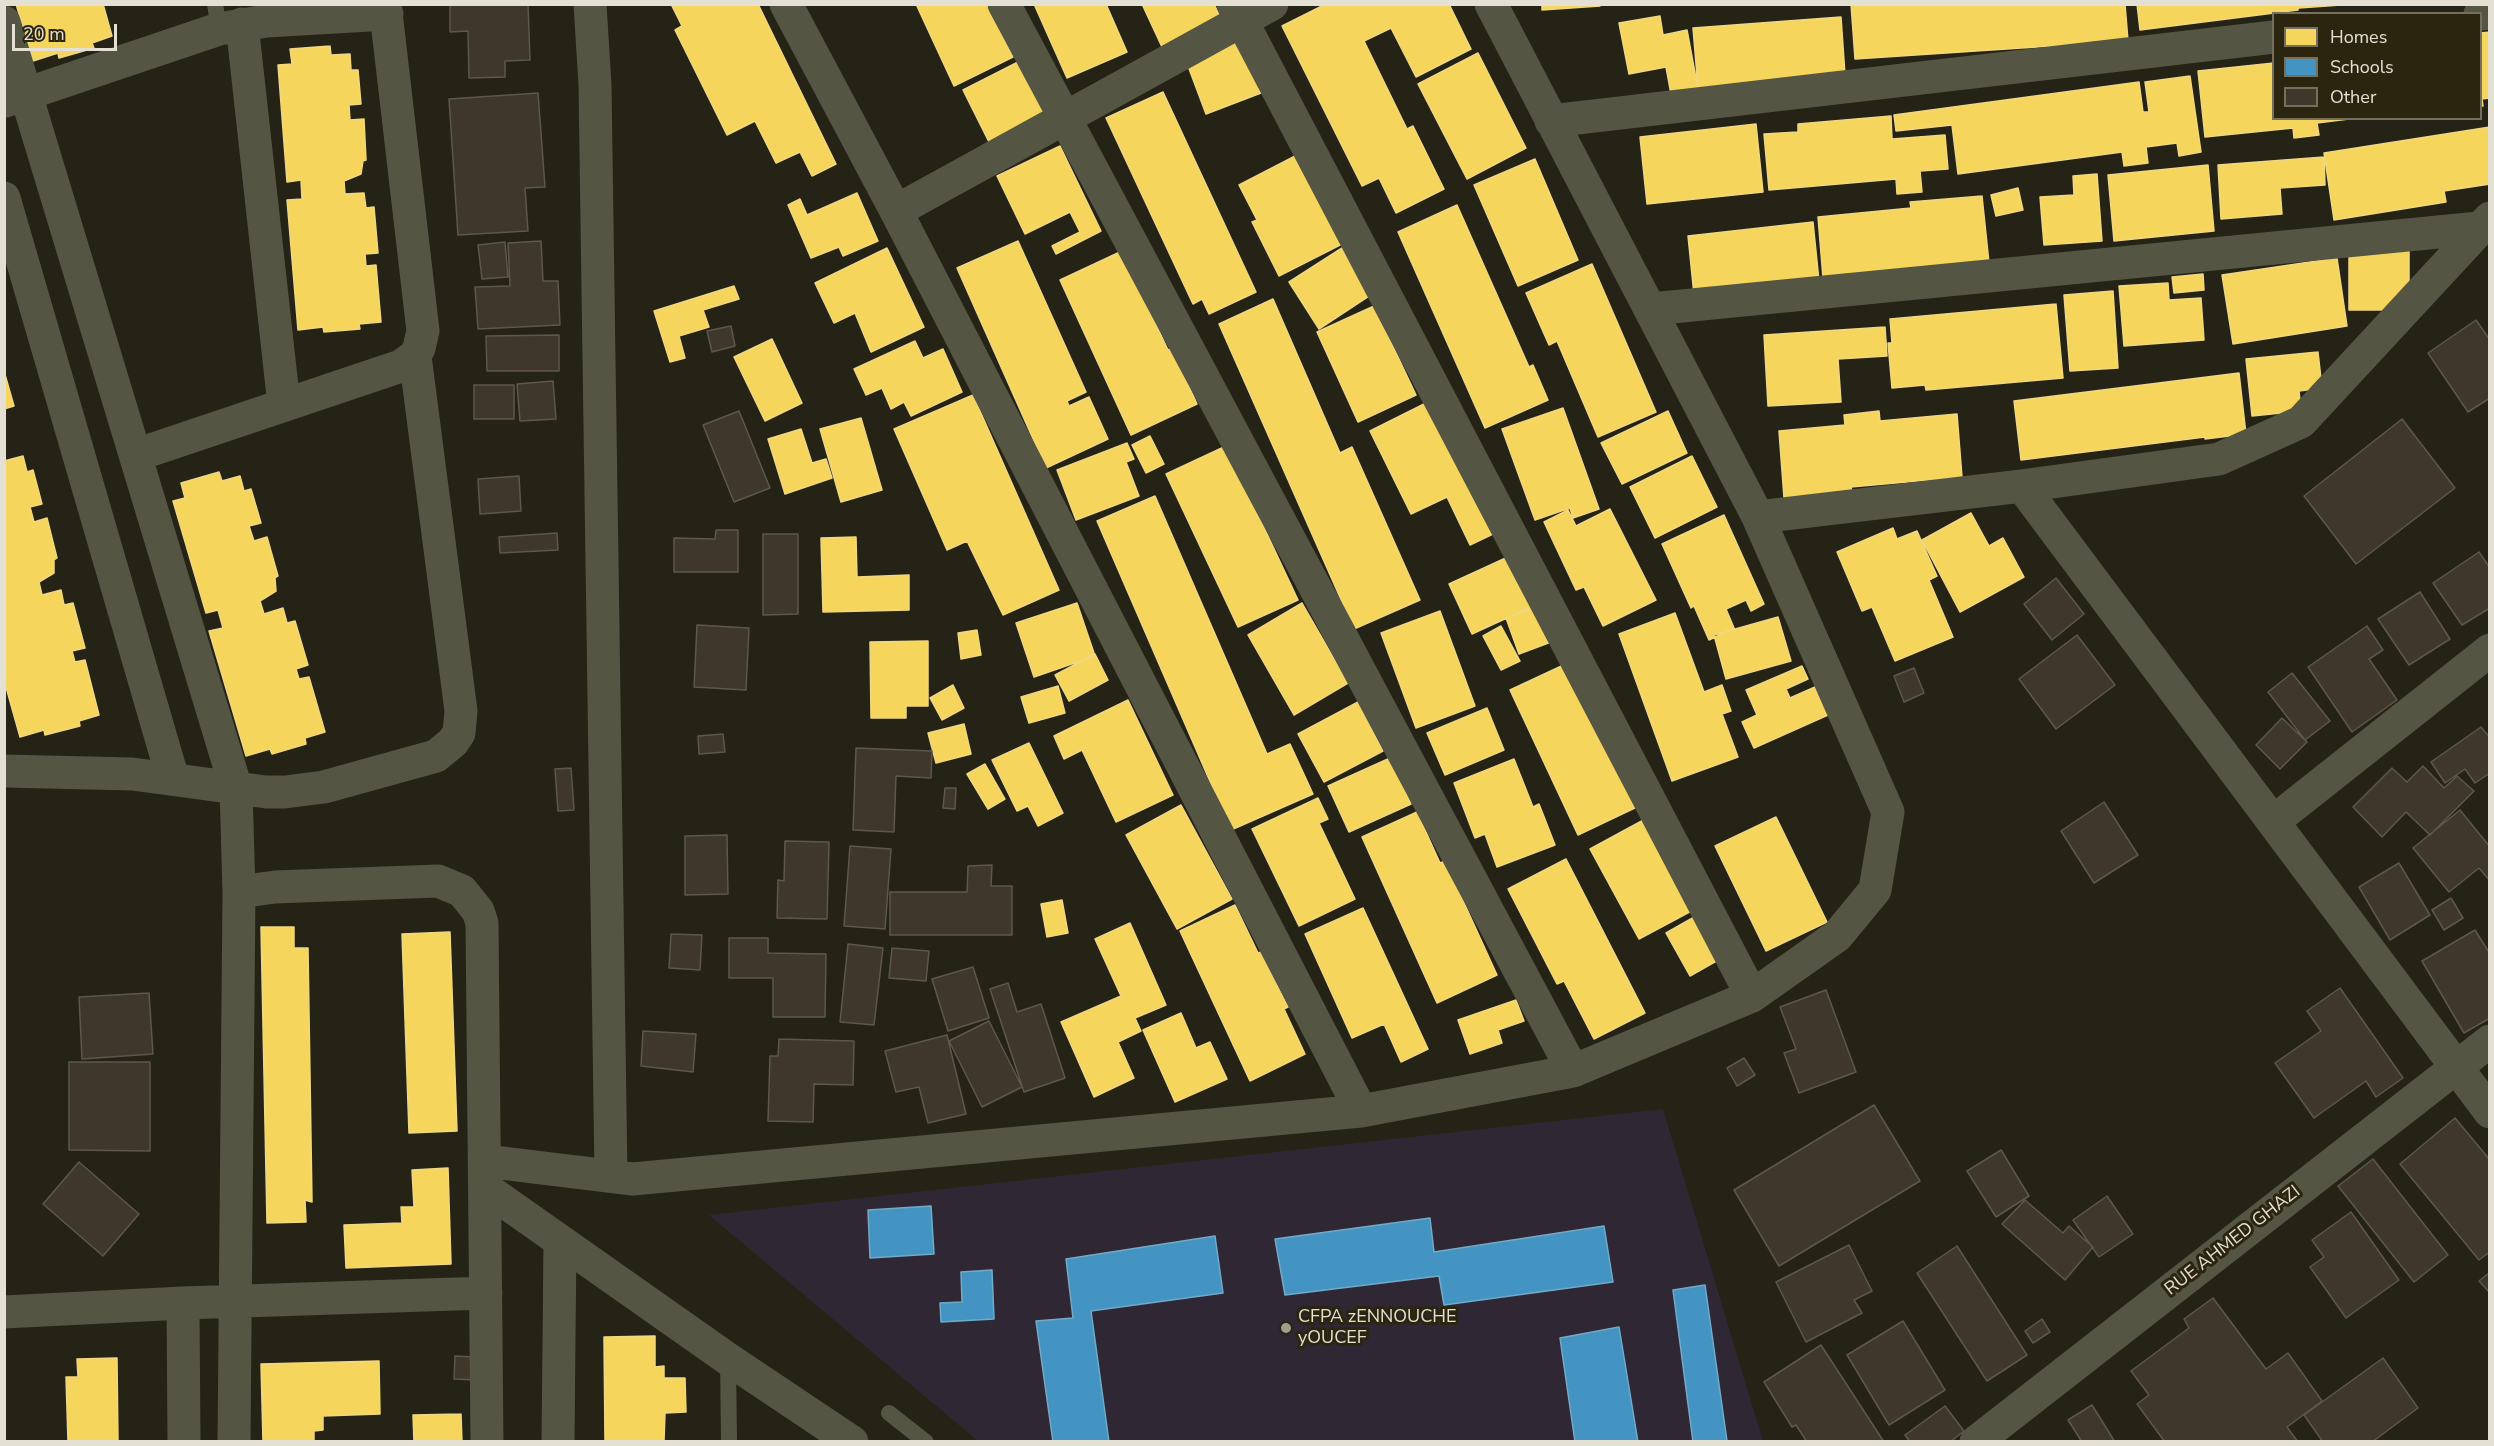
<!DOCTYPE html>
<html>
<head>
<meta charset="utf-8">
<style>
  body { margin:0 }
  #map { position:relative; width:2494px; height:1446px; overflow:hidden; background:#252216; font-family:"Nunito Sans",sans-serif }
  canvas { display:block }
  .frame { position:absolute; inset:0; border:6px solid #e4e0d3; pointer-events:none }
  .legend { position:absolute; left:2272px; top:12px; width:210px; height:108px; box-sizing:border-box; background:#2b2510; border:2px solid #75705e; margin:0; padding:8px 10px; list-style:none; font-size:18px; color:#e4e0d3 }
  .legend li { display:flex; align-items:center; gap:12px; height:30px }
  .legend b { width:30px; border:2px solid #75705e }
  .scale { position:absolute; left:12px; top:24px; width:105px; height:27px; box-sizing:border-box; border:3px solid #e4e0d3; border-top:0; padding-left:8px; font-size:18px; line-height:21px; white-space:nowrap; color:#e4e0d3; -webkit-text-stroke:4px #2b2510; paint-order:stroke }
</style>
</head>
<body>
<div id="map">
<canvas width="2494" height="1446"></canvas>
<div class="frame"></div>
<ul class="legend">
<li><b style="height:16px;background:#f6d55c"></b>Homes</li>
<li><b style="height:16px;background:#4393c3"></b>Schools</li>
<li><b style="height:16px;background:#40372b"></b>Other</li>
</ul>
<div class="scale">20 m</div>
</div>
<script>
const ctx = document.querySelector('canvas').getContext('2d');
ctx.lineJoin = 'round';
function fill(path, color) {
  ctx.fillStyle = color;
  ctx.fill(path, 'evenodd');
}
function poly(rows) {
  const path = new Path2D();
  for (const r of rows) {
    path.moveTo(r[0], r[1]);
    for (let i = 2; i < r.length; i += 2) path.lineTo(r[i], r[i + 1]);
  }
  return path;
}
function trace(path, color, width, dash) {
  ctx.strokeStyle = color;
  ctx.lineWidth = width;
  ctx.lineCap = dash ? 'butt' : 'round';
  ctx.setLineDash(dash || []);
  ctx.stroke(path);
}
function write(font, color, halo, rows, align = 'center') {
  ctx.font = font + ' "Nunito Sans",sans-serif';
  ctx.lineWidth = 6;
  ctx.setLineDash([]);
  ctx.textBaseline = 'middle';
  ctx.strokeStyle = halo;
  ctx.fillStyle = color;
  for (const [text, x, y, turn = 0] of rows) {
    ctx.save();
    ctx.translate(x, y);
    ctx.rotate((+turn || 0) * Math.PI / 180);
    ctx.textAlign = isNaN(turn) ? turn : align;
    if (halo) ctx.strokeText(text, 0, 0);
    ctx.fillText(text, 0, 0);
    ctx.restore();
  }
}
fill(poly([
  [1663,1109,1763,1441,978,1441,709,1215]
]), '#2f2834');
const homes = poly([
  [16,4,103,4,112,36,92,43,94,48,59,58,58,53,33,61,16,4],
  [671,4,758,4,836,164,812,176,800,152,776,163,755,121,727,135,675,30,682,26,671,4],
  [916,4,988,4,1013,57,954,86,916,4],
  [1034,4,1106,4,1127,52,1067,78,1034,4],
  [1142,4,1214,4,1221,19,1162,47,1142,4],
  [1326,4,1449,4,1471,49,1416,77,1391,28,1364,41,1407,129,1413,126,1444,189,1396,213,1379,178,1362,186,1282,26,1326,4],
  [1542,4,1600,4,1600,6,1542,10,1542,4],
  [1851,4,2125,4,2128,41,1855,59,1851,4],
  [2137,4,2298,4,2298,10,2140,30,2137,4],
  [2299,4,2355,4,2299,8,2299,4],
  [1660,16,1663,35,1687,30,1698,89,1671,94,1666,67,1629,74,1619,23,1660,16],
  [1841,17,1845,75,1698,88,1693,28,1841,17],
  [2490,32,2490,98,2482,99,2483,106,2480,106,2480,33,2490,32],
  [1239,37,1261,93,1206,114,1185,58,1239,37],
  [330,46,331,55,350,54,351,70,358,70,361,104,349,105,350,120,364,119,366,160,363,161,361,174,344,181,345,194,364,193,366,208,374,207,378,253,365,254,366,266,376,265,381,322,359,324,360,329,324,332,323,327,298,330,287,200,302,199,301,180,287,182,278,65,292,64,290,49,330,46],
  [1478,53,1526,148,1467,179,1418,84,1478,53],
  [1020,61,1045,114,989,142,963,90,1020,61],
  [2274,63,2274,118,2357,118,2317,123,2319,135,2294,138,2293,128,2205,137,2198,71,2274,63],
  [2190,76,2201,152,2179,156,2177,143,2146,147,2148,163,2124,166,2122,152,1958,174,1952,125,1896,131,1894,115,2139,82,2143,112,2149,112,2145,82,2190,76],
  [1163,92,1256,292,1209,314,1202,299,1193,304,1106,118,1163,92],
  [1891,116,1892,139,1945,135,1948,169,1920,171,1922,192,1897,194,1896,179,1769,190,1764,134,1798,132,1798,124,1891,116],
  [1756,124,1763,192,1647,204,1640,137,1756,124],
  [2490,127,2490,184,2444,191,2446,202,2334,220,2324,153,2490,127],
  [1060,146,1101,231,1056,254,1052,246,1080,232,1070,212,1025,234,997,176,1060,146],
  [1299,154,1344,243,1279,276,1252,222,1257,220,1239,185,1299,154],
  [2324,157,2325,185,2280,188,2282,214,2221,219,2218,165,2324,157],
  [1535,159,1578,260,1518,286,1474,185,1535,159],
  [2208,165,2214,231,2114,241,2108,175,2208,165],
  [2097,174,2102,241,2044,245,2040,197,2074,195,2073,176,2097,174],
  [2018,188,2023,210,1996,216,1991,195,2018,188],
  [857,193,878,241,843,256,839,247,811,258,788,205,800,199,807,215,857,193],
  [1982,196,1989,263,1823,278,1818,217,1911,208,1910,202,1982,196],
  [1457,205,1529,367,1533,365,1548,400,1485,428,1398,232,1457,205],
  [1813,222,1819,281,1694,295,1688,236,1813,222],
  [1018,241,1086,392,1067,401,1069,406,1089,397,1108,439,1046,468,957,268,1018,241],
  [887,248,924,327,871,352,855,313,834,323,815,283,887,248],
  [1342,248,1372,294,1319,329,1289,282,1342,248],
  [2349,249,2409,249,2409,310,2349,310,2349,249],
  [1122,251,1168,350,1172,348,1197,404,1131,435,1060,280,1122,251],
  [2337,258,2347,326,2233,344,2222,275,2337,258],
  [1592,264,1656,412,1598,437,1557,341,1549,345,1526,293,1592,264],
  [2203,274,2204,290,2174,293,2172,277,2203,274],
  [2168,283,2169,300,2201,298,2204,340,2124,346,2119,286,2168,283],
  [734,286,739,299,703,310,709,327,679,336,685,358,670,362,654,311,734,286],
  [2113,291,2118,368,2070,371,2064,295,2113,291],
  [1273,299,1340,453,1352,447,1420,600,1354,629,1219,324,1273,299],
  [2056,304,2063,378,1926,390,1925,385,1892,388,1888,343,1892,343,1890,319,2056,304],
  [1374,306,1416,395,1358,422,1317,332,1374,306],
  [1885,327,1887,356,1838,359,1841,402,1768,406,1764,335,1885,327],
  [772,339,802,403,765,421,734,357,772,339],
  [915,341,923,358,943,349,962,392,911,416,904,402,891,409,882,388,866,395,854,369,915,341],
  [2318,352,2322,388,2299,391,2301,411,2252,416,2246,359,2318,352],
  [4,371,14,406,4,409,4,371],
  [2239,373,2246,434,2205,439,2205,437,2021,460,2014,401,2239,373],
  [973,395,1059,590,1003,615,967,541,947,550,894,429,973,395],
  [1428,402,1493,534,1470,545,1447,497,1411,514,1370,431,1428,402],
  [1563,408,1599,509,1573,518,1570,508,1535,520,1502,429,1563,408],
  [1668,411,1687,453,1622,484,1601,443,1668,411],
  [1879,411,1880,421,1957,414,1962,477,1851,487,1852,492,1784,498,1779,431,1845,425,1844,415,1879,411],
  [861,418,882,490,841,502,820,429,861,418],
  [801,429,812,463,826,459,832,478,785,494,768,439,801,429],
  [1150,436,1164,464,1146,473,1132,445,1150,436],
  [1127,443,1134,459,1126,462,1139,496,1076,520,1057,470,1127,443],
  [1226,446,1298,600,1238,627,1166,474,1226,446],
  [23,456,27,472,33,470,42,504,30,507,34,522,47,518,57,558,54,560,54,573,39,582,42,595,61,590,64,605,73,603,85,648,72,651,75,662,85,660,99,715,79,721,80,726,45,735,44,730,20,737,4,680,4,461,23,456],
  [1692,456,1717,507,1655,538,1630,487,1692,456],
  [219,472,222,481,240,476,244,491,251,489,261,523,249,526,254,541,267,537,278,576,275,578,276,591,260,601,264,614,283,608,287,623,295,621,308,665,296,669,299,679,309,677,325,732,305,738,306,744,272,754,270,749,246,756,209,631,223,628,218,610,206,613,173,501,185,498,181,483,219,472],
  [1155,496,1267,754,1290,744,1313,794,1231,830,1097,521,1155,496],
  [1610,509,1656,600,1603,626,1584,587,1576,590,1544,522,1568,510,1576,526,1610,509],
  [1971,513,1989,546,2003,538,2024,577,1960,612,1922,540,1971,513],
  [1724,515,1764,604,1751,611,1746,600,1726,609,1734,628,1709,640,1694,606,1691,608,1662,544,1724,515],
  [1893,528,1897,539,1917,531,1937,576,1929,580,1953,637,1895,661,1872,607,1862,611,1837,552,1893,528],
  [856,537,857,577,909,575,909,610,823,612,821,538,856,537],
  [1510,556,1533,606,1472,634,1449,584,1510,556],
  [1077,603,1095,656,1034,677,1016,623,1077,603],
  [1302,603,1348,683,1294,715,1248,635,1302,603],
  [1538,606,1551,642,1519,654,1506,618,1538,606],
  [1440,611,1475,706,1416,728,1381,633,1440,611],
  [1675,613,1704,692,1722,685,1731,711,1722,714,1738,757,1672,781,1619,634,1675,613],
  [1778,617,1791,661,1726,679,1714,635,1778,617],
  [1501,626,1520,661,1501,670,1483,636,1501,626],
  [977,630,981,655,961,659,958,633,977,630],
  [928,641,928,706,906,706,906,718,871,718,870,642,928,641],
  [1095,654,1108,680,1069,701,1055,675,1095,654],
  [1570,662,1639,806,1578,835,1510,690,1570,662],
  [1802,666,1808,679,1786,689,1790,698,1815,687,1828,715,1754,748,1742,722,1757,715,1746,690,1802,666],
  [953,685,964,708,942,720,930,698,953,685],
  [1058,686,1065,713,1029,723,1021,697,1058,686],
  [1128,700,1173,795,1116,822,1082,750,1064,759,1054,736,1128,700],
  [1358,702,1383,751,1324,782,1298,734,1358,702],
  [1487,708,1504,750,1445,775,1427,733,1487,708],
  [964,724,971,754,936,763,928,733,964,724],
  [1029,743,1063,813,1038,826,1028,806,1017,811,992,760,1029,743],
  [1390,758,1411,804,1349,832,1328,786,1390,758],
  [1514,759,1533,807,1539,804,1555,845,1497,867,1485,834,1475,838,1454,783,1514,759],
  [985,764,1005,799,988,809,967,774,985,764],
  [1318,798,1328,819,1319,823,1355,899,1299,926,1252,829,1318,798],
  [1181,805,1232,899,1177,929,1126,835,1181,805],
  [1417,812,1440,863,1445,861,1497,975,1437,1003,1362,837,1417,812],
  [1649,817,1697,908,1639,939,1590,849,1649,817],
  [1776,817,1827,922,1766,951,1715,846,1776,817],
  [1566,859,1645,1013,1594,1039,1564,981,1557,984,1508,889,1566,859],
  [1062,900,1068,933,1047,937,1041,904,1062,900],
  [1235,905,1258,953,1261,952,1288,1007,1284,1009,1305,1054,1250,1081,1180,931,1235,905],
  [1363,908,1428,1049,1401,1062,1384,1024,1352,1038,1305,934,1363,908],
  [1696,916,1720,959,1690,976,1666,933,1696,916],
  [1130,923,1166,1005,1135,1018,1141,1031,1118,1042,1134,1078,1094,1097,1061,1022,1121,996,1095,939,1130,923],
  [261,927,294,927,294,948,308,948,312,1202,305,1200,306,1222,267,1223,261,927],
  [450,932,457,1131,409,1133,402,934,450,932],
  [1516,1000,1524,1021,1498,1030,1502,1043,1470,1054,1458,1020,1516,1000],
  [1181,1013,1196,1048,1210,1042,1227,1079,1175,1102,1143,1030,1181,1013],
  [448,1168,451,1264,346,1268,344,1225,402,1223,401,1207,414,1207,412,1170,448,1168],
  [655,1336,655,1367,664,1366,664,1378,685,1378,686,1412,665,1413,664,1441,685,1442,605,1442,604,1337,655,1336],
  [117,1358,118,1442,68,1442,66,1377,78,1377,77,1359,117,1358],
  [379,1361,380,1414,323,1416,323,1430,314,1431,314,1442,263,1442,261,1364,379,1361],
  [461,1414,462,1442,414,1442,413,1415,461,1414]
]);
fill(homes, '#f6d55c');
trace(homes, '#f1d880', 1.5);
const schools = poly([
  [931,1206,934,1254,870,1258,868,1210,931,1206],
  [1430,1218,1434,1252,1604,1226,1613,1282,1444,1305,1439,1276,1285,1295,1275,1239,1430,1218],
  [1215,1236,1223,1293,1091,1311,1109,1442,1053,1442,1036,1321,1073,1318,1066,1259,1215,1236],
  [992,1270,994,1319,941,1322,940,1303,962,1302,961,1272,992,1270],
  [1705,1285,1727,1441,1693,1442,1673,1290,1705,1285],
  [1619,1327,1638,1442,1575,1442,1560,1338,1619,1327]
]);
fill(schools, '#4393c3');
trace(schools, '#73aac8', 1.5);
const building = poly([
  [528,4,530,60,505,61,505,77,469,78,468,31,450,32,450,5,528,4],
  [538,93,545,187,525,188,528,231,458,235,449,99,538,93],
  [541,241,543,281,558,281,560,325,478,329,475,287,510,286,508,243,541,241],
  [505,242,508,277,482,279,478,245,505,242],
  [2476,320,2490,340,2490,398,2468,412,2428,353,2476,320],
  [731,326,735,346,712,352,707,331,731,326],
  [559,335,559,371,487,371,486,336,559,335],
  [553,381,556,419,520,421,517,384,553,381],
  [474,385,514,385,514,419,474,419,474,385],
  [739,411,770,488,734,502,703,425,739,411],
  [2402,419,2455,488,2356,564,2304,496,2402,419],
  [519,476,521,511,480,514,478,479,519,476],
  [716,530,738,530,738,572,674,572,674,538,715,539,716,530],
  [557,533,558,550,500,553,499,537,557,533],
  [763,534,798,534,798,614,763,615,763,534],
  [2479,552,2490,568,2490,608,2462,625,2433,583,2479,552],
  [2056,578,2084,614,2052,640,2024,604,2056,578],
  [2420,592,2450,639,2409,665,2378,619,2420,592],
  [697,625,749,628,746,690,694,687,697,625],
  [2367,626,2383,650,2369,659,2397,700,2352,732,2308,667,2367,626],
  [2077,635,2115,685,2056,729,2019,679,2077,635],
  [1914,668,1924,693,1904,702,1894,676,1914,668],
  [2292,673,2330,721,2305,740,2268,692,2292,673],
  [2282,718,2307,742,2280,769,2256,745,2282,718],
  [2481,727,2490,738,2490,773,2475,783,2465,769,2445,783,2431,762,2481,727],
  [723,734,725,752,699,754,698,736,723,734],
  [856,748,932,751,931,778,896,776,894,832,853,830,856,748],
  [2423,766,2444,788,2457,776,2474,791,2430,835,2406,812,2382,837,2353,807,2392,768,2407,782,2423,766],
  [571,768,574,810,558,811,555,769,571,768],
  [945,788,956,788,955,809,943,808,945,788],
  [2104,802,2138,855,2094,883,2061,831,2104,802],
  [2460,810,2490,847,2490,881,2479,868,2449,892,2413,848,2460,810],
  [727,835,728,894,685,895,685,836,727,835],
  [785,841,829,842,827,919,777,918,778,880,784,881,785,841],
  [850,846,891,849,885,929,844,926,850,846],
  [2399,863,2430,915,2390,940,2359,887,2399,863],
  [992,865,991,886,1012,886,1012,935,890,935,890,892,967,892,968,866,992,865],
  [2451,898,2463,918,2444,930,2432,910,2451,898],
  [2475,930,2490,954,2490,1018,2464,1033,2422,961,2475,930],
  [671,934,702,935,700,970,669,968,671,934],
  [729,938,768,938,768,953,826,954,825,1017,773,1017,773,978,729,978,729,938],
  [848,944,883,948,874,1025,840,1022,848,944],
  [892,948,929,951,926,981,889,978,892,948],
  [973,967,989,1018,948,1031,932,979,973,967],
  [1008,983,1017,1012,1041,1004,1065,1078,1024,1092,990,989,1008,983],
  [2340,988,2403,1078,2376,1097,2366,1081,2314,1118,2275,1063,2321,1031,2307,1011,2340,988],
  [1826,990,1856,1072,1799,1093,1784,1053,1796,1049,1780,1007,1826,990],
  [149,993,153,1054,82,1059,79,997,149,993],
  [989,1021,1022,1087,982,1107,949,1041,989,1021],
  [643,1031,696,1034,693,1072,641,1066,643,1031],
  [947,1035,966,1114,928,1123,919,1087,896,1092,885,1051,947,1035],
  [779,1039,854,1041,853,1085,814,1084,813,1122,768,1121,770,1056,778,1056,779,1039],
  [1744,1058,1755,1075,1737,1086,1727,1068,1744,1058],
  [69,1062,150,1062,150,1151,69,1150,69,1062],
  [1874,1105,1920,1181,1779,1266,1734,1190,1874,1105],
  [2455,1118,2490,1160,2490,1252,2479,1260,2400,1164,2455,1118],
  [2001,1150,2029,1196,1996,1217,1967,1171,2001,1150],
  [2373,1159,2448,1255,2414,1282,2338,1186,2373,1159],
  [79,1162,139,1214,103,1256,43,1204,79,1162],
  [2107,1196,2133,1234,2099,1257,2073,1220,2107,1196],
  [2025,1200,2063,1233,2069,1226,2093,1247,2065,1280,2002,1224,2025,1200],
  [2351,1212,2399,1280,2346,1318,2310,1267,2324,1257,2312,1240,2351,1212],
  [1849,1245,1872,1291,1854,1300,1862,1313,1806,1342,1776,1282,1849,1245],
  [1957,1246,2027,1355,1987,1381,1917,1273,1957,1246],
  [2490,1272,2490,1293,2479,1281,2490,1272],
  [2213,1298,2266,1369,2288,1353,2322,1401,2287,1427,2298,1442,2165,1442,2137,1404,2149,1395,2131,1371,2189,1328,2184,1319,2213,1298],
  [2042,1319,2050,1332,2033,1343,2025,1331,2042,1319],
  [1903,1321,1945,1390,1889,1425,1847,1355,1903,1321],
  [1821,1345,1884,1442,1807,1442,1796,1425,1792,1427,1764,1382,1821,1345],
  [455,1356,476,1357,475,1380,454,1379,455,1356],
  [2383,1358,2418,1408,2372,1442,2323,1442,2304,1415,2383,1358],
  [2092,1405,2115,1442,2082,1442,2068,1420,2092,1405],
  [1945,1406,1964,1431,1950,1442,1910,1442,1905,1435,1945,1406]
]);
fill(building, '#40372b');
trace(building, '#5d574e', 1.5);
trace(poly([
  [215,4,219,29],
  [728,1359,729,1442],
  [889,1413,926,1442]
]), '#545543', 16);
trace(poly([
  [590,4,595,85,611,1176],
  [786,4,896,211,1361,1111],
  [1004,4,1573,1071],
  [1233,4,1752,996],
  [2480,14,2490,13],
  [4,22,236,788,239,892],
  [242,24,284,405],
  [5,101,219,29,266,21,387,14],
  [1551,121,2274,37],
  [4,198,173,779],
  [896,211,1272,4],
  [1651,309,2479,228],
  [136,455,401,366,415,356,419,348,423,331,385,4],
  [2022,486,2490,1112],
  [1758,517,2022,486,2219,459,2301,422,2490,218],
  [4,771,132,774,266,792,285,792,324,787,436,756,453,742,459,733,461,711,415,356],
  [2274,821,2490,650],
  [485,1161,633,1179,1361,1111,1573,1071,1752,996,1837,936,1875,890,1888,812,1758,517,1491,4],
  [485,1188,728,1359,852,1442],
  [183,1303,184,1442],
  [4,1312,183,1303,486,1293],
  [234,1442,239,892,275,887,438,881,462,891,478,911,482,923,487,1442],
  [558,1442,560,1241],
  [1976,1442,2490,1041]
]), '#545543', 33);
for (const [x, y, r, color] of [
  [1286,1328,6,"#a19e91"]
]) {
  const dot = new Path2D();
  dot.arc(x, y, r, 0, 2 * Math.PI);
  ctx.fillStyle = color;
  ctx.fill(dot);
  trace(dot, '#2b2510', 2);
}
write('18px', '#e4e0d3', '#2b2510', [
  ["RUE AHMED GHAZI",2233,1241,-38]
]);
write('18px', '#e4e0d3', '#2b2510', [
  ["CFPA zENNOUCHE",1298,1318],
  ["yOUCEF",1298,1339]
], 'left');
</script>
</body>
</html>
